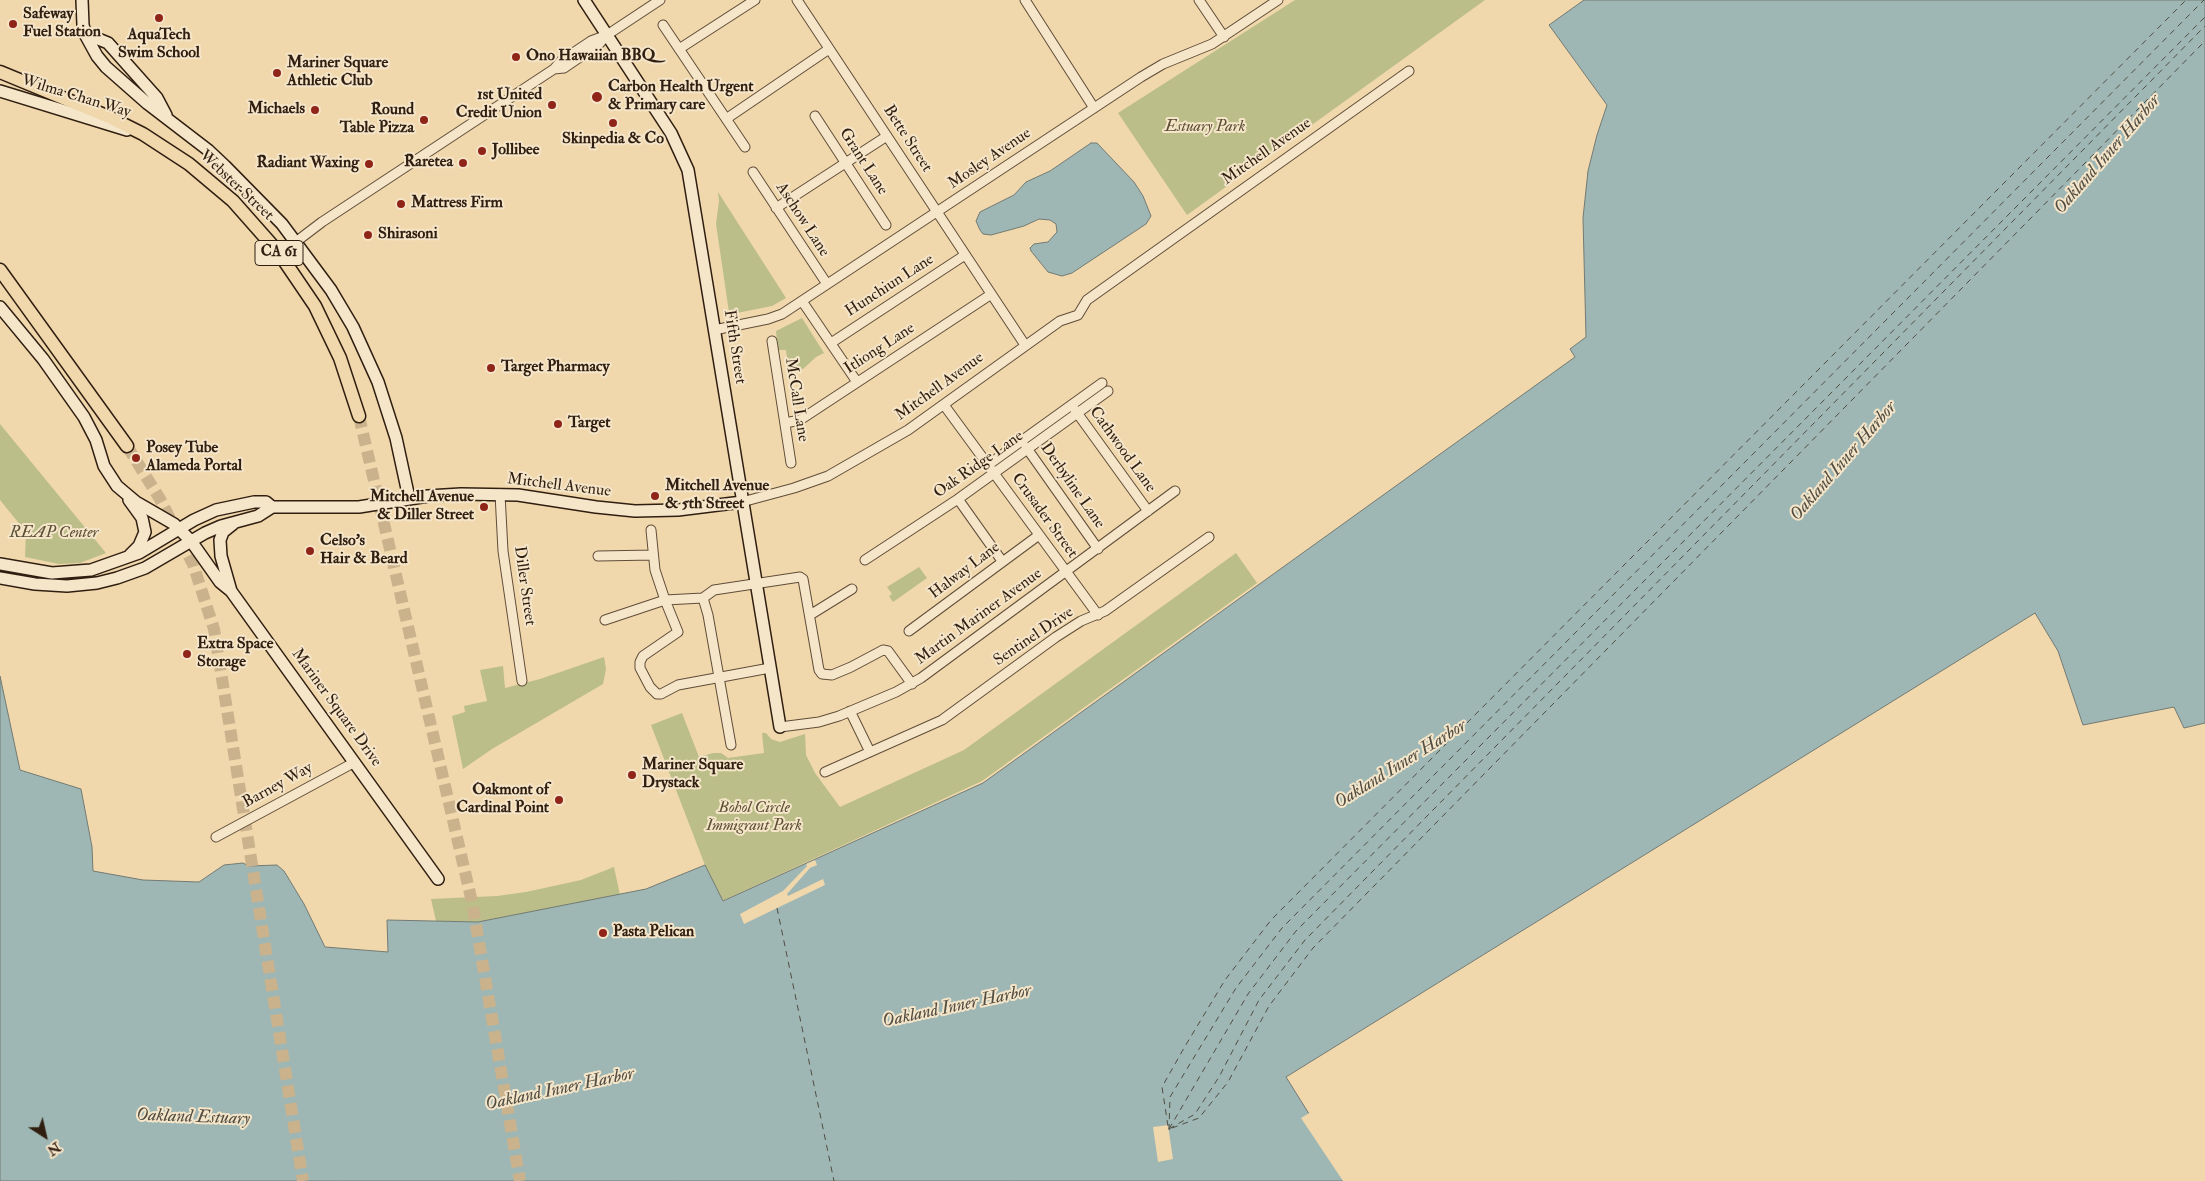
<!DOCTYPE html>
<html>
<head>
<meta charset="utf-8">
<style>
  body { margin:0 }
  #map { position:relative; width:2205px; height:1181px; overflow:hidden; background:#f0d7ac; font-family:"IM FELL Double Pica",serif }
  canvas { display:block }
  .north { position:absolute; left:20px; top:1111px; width:50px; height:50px; -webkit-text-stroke:4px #f5e5c9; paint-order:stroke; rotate:145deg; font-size:14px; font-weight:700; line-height:20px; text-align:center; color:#301f11 }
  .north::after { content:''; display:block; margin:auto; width:18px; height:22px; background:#301f11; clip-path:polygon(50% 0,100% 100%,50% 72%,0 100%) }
</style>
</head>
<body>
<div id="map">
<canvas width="2205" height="1181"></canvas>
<div class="north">N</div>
</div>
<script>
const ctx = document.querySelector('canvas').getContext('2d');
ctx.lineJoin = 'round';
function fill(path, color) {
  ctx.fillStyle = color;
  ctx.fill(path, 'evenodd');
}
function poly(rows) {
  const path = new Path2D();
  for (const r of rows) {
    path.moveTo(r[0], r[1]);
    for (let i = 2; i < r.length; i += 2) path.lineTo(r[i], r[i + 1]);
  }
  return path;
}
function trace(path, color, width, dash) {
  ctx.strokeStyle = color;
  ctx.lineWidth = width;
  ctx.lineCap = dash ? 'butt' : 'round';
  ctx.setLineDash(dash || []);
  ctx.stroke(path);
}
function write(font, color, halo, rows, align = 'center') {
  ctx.font = font + ' "IM FELL Double Pica",serif';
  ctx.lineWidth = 4;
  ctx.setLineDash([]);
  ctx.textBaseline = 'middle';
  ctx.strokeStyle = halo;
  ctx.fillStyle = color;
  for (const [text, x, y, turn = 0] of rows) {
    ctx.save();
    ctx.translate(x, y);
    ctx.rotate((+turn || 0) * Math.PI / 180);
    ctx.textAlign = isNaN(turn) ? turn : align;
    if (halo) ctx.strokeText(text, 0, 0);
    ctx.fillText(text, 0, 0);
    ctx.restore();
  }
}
fill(poly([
  [1295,0,1485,0,1187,215,1118,113],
  [718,192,786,298,772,306,732,314,729,312,716,224,719,201],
  [802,318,824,353,816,357,803,369,789,372,786,350,778,350,776,331],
  [0,424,106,553,80,563,59,564,25,557,26,532,0,500],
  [1236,553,1257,583,982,781,722,901,708,873,651,725,682,713,699,757,713,753,721,753,728,758,764,753,762,733,766,733,771,739,780,742,805,734,806,755,815,773,840,807,964,750],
  [919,567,927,578,893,602,889,596,892,594,887,587],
  [604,657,606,669,603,684,492,749,463,769,452,716,465,712,464,706,487,701,480,670,503,666,505,688,540,679],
  [614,867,620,895,478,922,436,921,431,899,497,896,526,892,581,880]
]), '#bbbe88');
const water = poly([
  [1584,0,2205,0,2205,723,2184,728,2174,707,2083,725,2058,651,2035,613,1286,1077,1351,1181,0,1181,0,676,20,770,81,789,92,847,93,871,143,880,199,882,224,865,243,863,249,866,277,865,284,871,304,904,325,947,388,952,387,920,478,922,646,889,705,865,723,901,983,783,1575,357,1570,349,1586,337,1583,218,1588,171,1597,135,1607,105,1549,25,1584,0],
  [1091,143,1097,143,1134,182,1143,196,1151,216,1146,224,1072,273,1062,276,1048,272,1031,251,1030,248,1034,244,1048,242,1057,232,1056,224,1050,220,1039,219,1024,226,991,235,983,234,980,230,976,221,980,212,1014,195,1026,182,1050,171,1091,143]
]);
fill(water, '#9eb7b4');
trace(water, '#727a73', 1);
fill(poly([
  [815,860,817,865,810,868,787,894,788,896,823,879,825,885,744,924,740,914,783,891,807,866,806,864],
  [1311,1112,1353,1180,1354,1181,1343,1181,1301,1118],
  [1168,1125,1173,1159,1158,1162,1153,1127]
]), '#f0d7ac');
trace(poly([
  [777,908,834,1181],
  [1168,1126,1162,1087,1184,1048,1225,980,1271,920,2186,0],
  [1172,1128,1199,1118,1228,1082,1269,1006,1313,948,2205,41],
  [1169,1129,1248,994,1296,931,2205,17],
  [1169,1129,1195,1114,1219,1077,1259,1000,1305,940,2205,26],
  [1169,1130,1170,1097,1236,988,1282,928,2204,0]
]), '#514d42', 1, [6, 5]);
trace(poly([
  [359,416,472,902,520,1181],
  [127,446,160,499,193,564,214,629,303,1181]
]), '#cab28d', 12, [12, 6]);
const street = poly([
  [797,0,1025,345],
  [1025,0,1094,108],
  [1199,0,1224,37],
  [663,25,745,147],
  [679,49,755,0],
  [554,69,564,68,599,44,607,35,660,0],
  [815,116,886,225],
  [726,119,829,49],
  [753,172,827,284],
  [776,208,887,136],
  [297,241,322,222,554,69,561,61,591,41,607,35],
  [802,301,857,382],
  [714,330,768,319,782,314,1141,77,1163,64,1212,44,1278,0],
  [772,341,791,463],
  [831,343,965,255],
  [944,405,1098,615],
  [1075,410,1148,511],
  [785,423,800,420,990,295],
  [1026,447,1098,549],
  [988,465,1102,383],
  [500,494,503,551,522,681],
  [958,499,1002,561],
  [742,502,794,488,828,476,908,430,1060,321,1078,315,1087,300,1409,71],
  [598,556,653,555],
  [865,560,958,499,1108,391],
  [703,598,708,615,731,745],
  [810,615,852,589],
  [605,620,665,600,655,570,651,530],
  [909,631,1039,535],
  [770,668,678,685,661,694,657,694,650,687,640,668,640,662,643,656,678,632,665,600,703,598,714,590,800,577,803,579,819,670,822,674,832,675,851,667,883,650,888,651,912,684],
  [850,711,870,752],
  [780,727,819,722,839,716,896,692,921,678,1175,491],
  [825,772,942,720,1056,637,1081,621,1105,611,1209,537],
  [216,837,355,762]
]);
const secondary = poly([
  [82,0,83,25,86,36,97,56,106,67,148,104,208,150,225,166,282,224,331,290,353,327,378,382,396,438,409,498],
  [584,0,671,133,688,170,780,727],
  [86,34,108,43,157,98,166,115],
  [0,91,127,130],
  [0,307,43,359,84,417,96,440,104,466,117,486,136,502,174,524,191,541,220,582,231,591,438,879],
  [129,500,142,518,145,532,139,546,130,555],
  [0,564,52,573,91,570,139,553,194,520,216,510,254,502,266,502,272,507],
  [0,578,35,584,67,586,97,583,117,578,145,568,205,533,221,526,258,516,272,507,359,507,428,496,461,494,518,495,596,507,635,511,678,510,742,502],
  [231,591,221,556,220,540,223,532,233,524]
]);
const primary = poly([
  [0,72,109,117,143,134,189,164,233,201,279,253,315,306,340,358,359,416],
  [0,270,127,446]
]);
trace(street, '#604d38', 11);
trace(secondary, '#301f11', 14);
trace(primary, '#301f11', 15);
trace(street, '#f5e5c9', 9);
trace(secondary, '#f5e5c9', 11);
trace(primary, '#f0d7ac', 12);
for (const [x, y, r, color] of [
  [159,18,5,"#8f2418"],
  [13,24,5,"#8f2418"],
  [516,57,5,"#8f2418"],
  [277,73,5,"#8f2418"],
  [597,97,6,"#8f2418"],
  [552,105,5,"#8f2418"],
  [315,110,5,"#8f2418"],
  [424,120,5,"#8f2418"],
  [613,123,5,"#8f2418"],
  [482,151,5,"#8f2418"],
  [463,163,5,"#8f2418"],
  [369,164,5,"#8f2418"],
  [401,204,5,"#8f2418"],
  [368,235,5,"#8f2418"],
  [491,368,5,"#8f2418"],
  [558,424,5,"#8f2418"],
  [136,458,5,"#8f2418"],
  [655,496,5,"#8f2418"],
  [484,507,5,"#8f2418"],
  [310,551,5,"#8f2418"],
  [187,654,5,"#8f2418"],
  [632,775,5,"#8f2418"],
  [559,800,5,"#8f2418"],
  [603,933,5,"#8f2418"]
]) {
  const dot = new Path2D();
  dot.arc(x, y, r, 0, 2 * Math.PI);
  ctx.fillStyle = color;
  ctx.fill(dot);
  trace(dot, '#f5e5c9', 2);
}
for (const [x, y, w] of [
  [279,253,48]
]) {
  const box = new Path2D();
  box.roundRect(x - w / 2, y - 12.5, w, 25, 4);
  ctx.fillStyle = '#f5e5c9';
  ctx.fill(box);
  trace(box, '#301f11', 1);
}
write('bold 15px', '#301f11', null, [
  ["CA 61",279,253]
]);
write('bold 16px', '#301f11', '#f5e5c9', [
  ["Safeway",23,15],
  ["Fuel Station",23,33],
  ["AquaTech",159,36,"center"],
  ["Swim School",159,54,"center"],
  ["Ono Hawaiian BBQ",526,57],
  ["Mariner Square",287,64],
  ["Athletic Club",287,82],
  ["Carbon Health Urgent",608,88],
  ["& Primary care",608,106],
  ["1st United",542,96,"right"],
  ["Credit Union",542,114,"right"],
  ["Michaels",305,110,"right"],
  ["Round",414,111,"right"],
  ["Table Pizza",414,129,"right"],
  ["Skinpedia & Co",613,140,"center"],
  ["Jollibee",492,151],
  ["Raretea",453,163,"right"],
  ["Radiant Waxing",359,164,"right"],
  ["Mattress Firm",411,204],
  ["Shirasoni",378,235],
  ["Target Pharmacy",501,368],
  ["Target",568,424],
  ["Posey Tube",146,449],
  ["Alameda Portal",146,467],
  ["Mitchell Avenue",665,487],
  ["& 5th Street",665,505],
  ["Mitchell Avenue",474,498,"right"],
  ["& Diller Street",474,516,"right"],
  ["Celso's",320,542],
  ["Hair & Beard",320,560],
  ["Extra Space",197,645],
  ["Storage",197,663],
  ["Mariner Square",642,766],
  ["Drystack",642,784],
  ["Oakmont of",549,791,"right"],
  ["Cardinal Point",549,809,"right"],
  ["Pasta Pelican",613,933]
], 'left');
write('16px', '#301f11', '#f5e5c9', [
  ["Wilma Chan Way",76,97,17],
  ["Bette Street",907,139,57],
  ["Mitchell Avenue",1267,152,-35],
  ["Mosley Avenue",990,159,-34],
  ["Grant Lane",863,162,57],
  ["Webster Street",236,186,43],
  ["Aschow Lane",802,220,57],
  ["Hunchiun Lane",890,286,-33],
  ["Fifth Street",734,347,81],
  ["Itliong Lane",880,349,-33],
  ["Mitchell Avenue",940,387,-36],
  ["McCall Lane",796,400,81],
  ["Cathwood Lane",1122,450,54],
  ["Oak Ridge Lane",979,465,-35],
  ["Mitchell Avenue",559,486,7],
  ["Derbyline Lane",1072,486,55],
  ["Crusader Street",1044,516,54],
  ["Halway Lane",965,571,-37],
  ["Diller Street",524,586,82],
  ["Martin Mariner Avenue",979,617,-36],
  ["Sentinel Drive",1034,637,-34],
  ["Mariner Square Drive",336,708,54],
  ["Barney Way",278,786,-29]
]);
write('italic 16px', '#5a4f35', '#f5e5c9', [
  ["Estuary Park",1205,128],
  ["REAP Center",54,534],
  ["Bohol Circle",754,809],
  ["Immigrant Park",754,827]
]);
write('italic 18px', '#514d42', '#f5e5c9', [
  ["Oakland Inner Harbor",2108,155,-49],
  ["Oakland Inner Harbor",1844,462,-49],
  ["Oakland Inner Harbor",1401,765,-32],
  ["Oakland Inner Harbor",957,1007,-12],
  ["Oakland Inner Harbor",560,1090,-12],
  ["Oakland Estuary",193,1118,2]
]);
</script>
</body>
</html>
